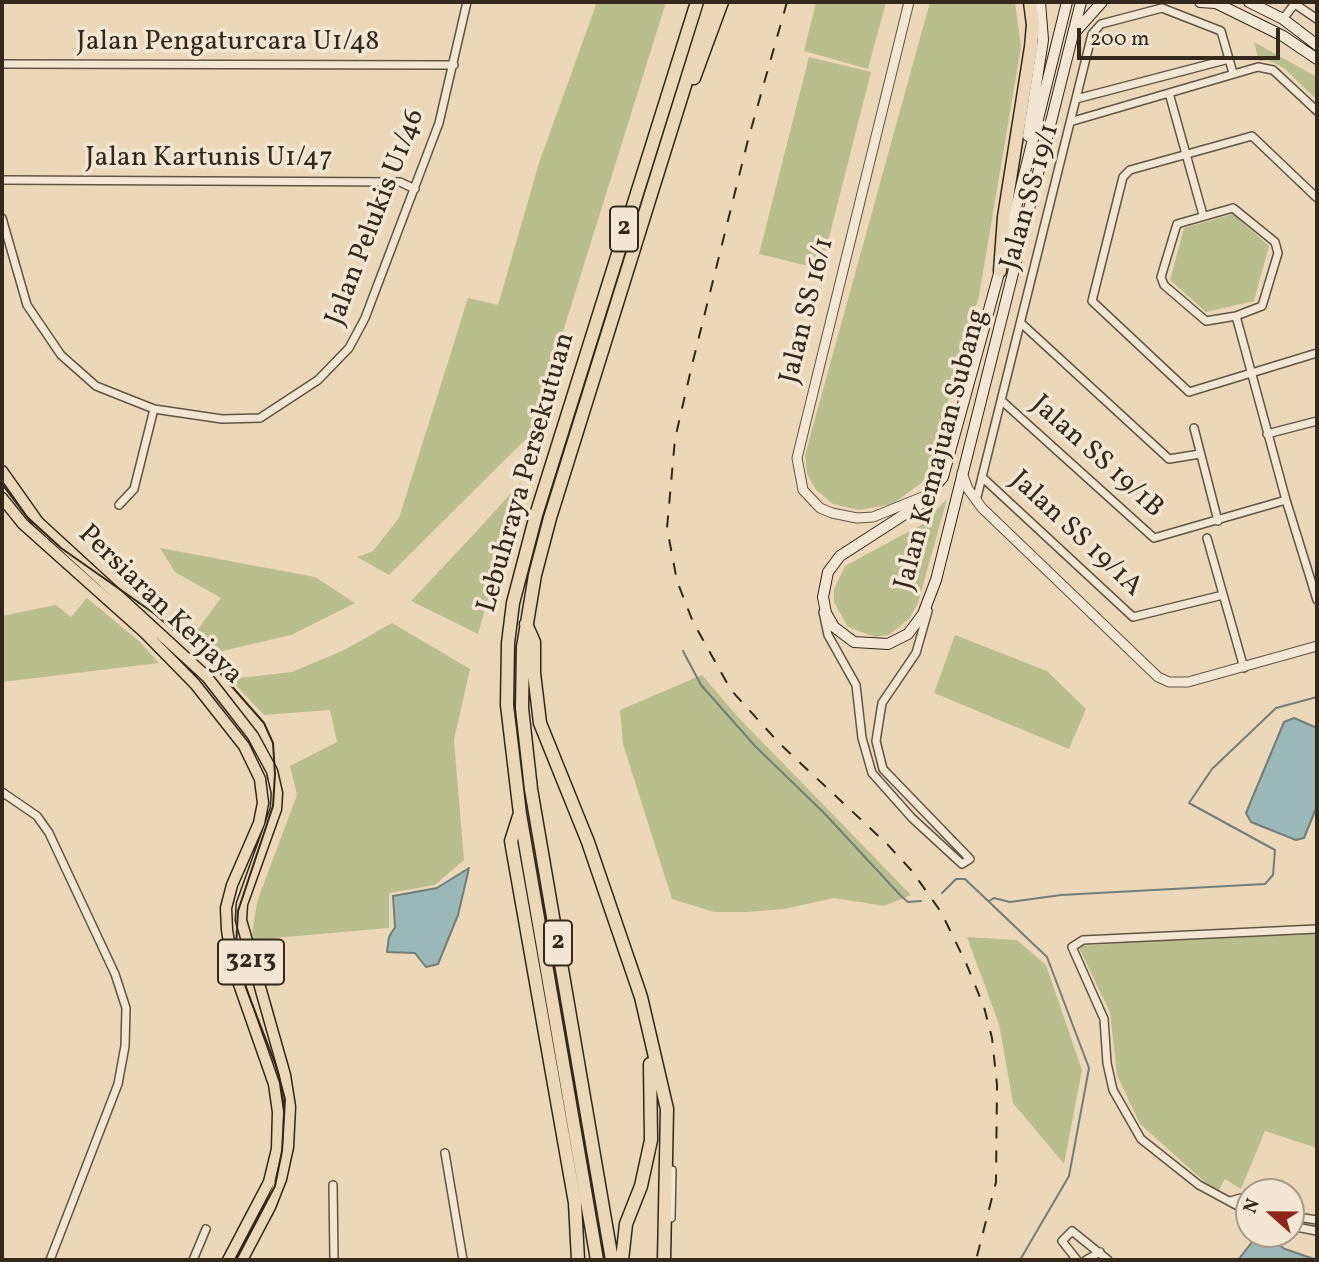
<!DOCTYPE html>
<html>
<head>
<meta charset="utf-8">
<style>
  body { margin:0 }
  #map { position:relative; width:1319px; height:1262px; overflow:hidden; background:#ecd8b9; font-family:Vollkorn,serif }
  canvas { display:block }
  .frame { position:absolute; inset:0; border:4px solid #332819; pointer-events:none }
  .north { position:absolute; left:1235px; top:1178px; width:70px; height:70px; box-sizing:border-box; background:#f3e6d2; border:2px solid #a69a88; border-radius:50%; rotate:291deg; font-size:19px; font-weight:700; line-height:28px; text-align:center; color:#332819 }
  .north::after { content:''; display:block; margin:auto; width:24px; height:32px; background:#8f2418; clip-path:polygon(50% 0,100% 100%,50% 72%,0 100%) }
  .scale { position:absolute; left:1077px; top:28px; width:203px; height:32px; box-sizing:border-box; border:4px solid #332819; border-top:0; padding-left:9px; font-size:21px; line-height:24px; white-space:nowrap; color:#332819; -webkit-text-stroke:5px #f3e6d2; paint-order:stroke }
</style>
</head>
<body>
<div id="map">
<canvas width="1319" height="1262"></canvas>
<div class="frame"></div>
<div class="north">N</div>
<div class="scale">200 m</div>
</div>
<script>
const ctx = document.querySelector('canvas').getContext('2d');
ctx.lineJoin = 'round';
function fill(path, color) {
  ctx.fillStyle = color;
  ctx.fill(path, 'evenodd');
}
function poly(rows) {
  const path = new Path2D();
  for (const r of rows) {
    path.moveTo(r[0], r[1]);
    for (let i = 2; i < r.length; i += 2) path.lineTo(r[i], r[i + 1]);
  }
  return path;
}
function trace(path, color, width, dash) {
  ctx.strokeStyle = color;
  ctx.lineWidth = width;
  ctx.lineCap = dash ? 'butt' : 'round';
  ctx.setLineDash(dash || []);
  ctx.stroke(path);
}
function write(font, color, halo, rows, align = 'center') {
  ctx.font = font + ' Vollkorn,serif';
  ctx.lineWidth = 7;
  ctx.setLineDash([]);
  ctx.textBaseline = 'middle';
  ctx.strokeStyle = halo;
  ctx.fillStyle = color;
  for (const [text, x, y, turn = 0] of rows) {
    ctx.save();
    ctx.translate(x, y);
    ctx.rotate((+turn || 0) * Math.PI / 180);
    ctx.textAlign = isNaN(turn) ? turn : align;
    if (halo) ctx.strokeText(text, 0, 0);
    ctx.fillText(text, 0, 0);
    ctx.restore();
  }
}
fill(poly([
  [597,2,666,2,531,434,389,575,357,557,373,551,399,518,468,298,498,305,539,163],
  [816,2,886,2,868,69,804,51],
  [930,2,1015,2,1021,47,979,296,925,480,893,504,859,510,833,504,816,490,807,474,805,455],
  [1254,42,1317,77,1317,100,1284,68,1268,60,1259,61],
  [809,57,871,72,821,269,759,254],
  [1233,214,1269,246,1254,301,1206,312,1170,280,1184,228],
  [521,482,478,634,411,601,475,533],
  [947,499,918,603,909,619,889,635,875,637,848,627,834,602,834,589,845,566,921,525],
  [160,548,315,577,355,603,291,635,205,655,195,633,221,598,175,572],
  [87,598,140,642,159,663,2,682,2,616,56,605,71,617],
  [392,623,470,669,454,740,464,860,435,885,389,893,389,928,251,940,257,902,297,795,290,766,337,742,330,710,264,715,230,679,292,672,344,650],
  [955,635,1047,671,1086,709,1069,749,934,693],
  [702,675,737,716,911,895,884,906,834,898,784,909,746,912,714,912,672,899,623,744,620,710],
  [1317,931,1317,1148,1265,1131,1241,1189,1225,1179,1217,1193,1140,1124,1117,1075,1110,1012,1078,946],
  [967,937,1017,940,1046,965,1082,1070,1064,1164,1013,1103,999,1024]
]), '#b9be8e');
const water = poly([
  [1294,718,1317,728,1317,806,1304,838,1296,840,1251,822,1246,813,1284,722,1294,718],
  [469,868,458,915,438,964,426,967,415,953,387,952,389,937,395,927,393,896,437,888,469,868],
  [1267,1237,1285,1249,1317,1260,1238,1260,1252,1242,1267,1237]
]);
fill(water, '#9bb8b8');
trace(water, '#717e78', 2);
trace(poly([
  [683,651,701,685,755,746,825,814,901,896,908,902,921,901],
  [942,893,956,879,965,879,1047,957,1089,1068,1069,1176,1020,1260],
  [989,901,994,898,1010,902,1061,895,1265,884,1273,875,1275,850,1189,803,1212,769,1276,708,1317,697]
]), '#717e78', 2);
const minor = poly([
  [1292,2,1317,19],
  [1283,19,1296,2],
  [2,64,454,65],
  [1169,93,1203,215],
  [1076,99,1229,59],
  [1073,121,1258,67,1273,70,1317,111],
  [2,180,400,182,415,189],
  [1317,198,1252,136,1130,170,1123,177,1092,301,1189,392,1317,353],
  [1233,208,1275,242,1278,253,1262,306,1236,316,1206,321,1164,285,1161,277,1177,224,1233,208],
  [2,218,27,305,61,355,96,386,154,409,222,419,260,418,318,380,349,348,365,318,439,123,467,2],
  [1236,316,1286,500,1317,600],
  [1021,323,1169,459,1200,454],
  [1002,401,1154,538,1286,500],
  [1194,428,1218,521],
  [1267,434,1317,421],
  [982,477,1133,617,1223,595],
  [976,501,1092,34,1101,24,1162,8,1221,31,1233,73],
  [119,505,134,489,154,409],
  [1207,538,1244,668],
  [823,612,828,635,856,685,862,738,872,773,912,818,962,864,970,859,883,769,876,741,882,703,916,653,928,611],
  [2,792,37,816,49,833,115,974,126,1008,125,1046,118,1084,50,1260],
  [445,1153,463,1260],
  [333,1185,334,1260],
  [1230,1201,1241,1198,1249,1201],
  [1249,1212,1199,1185,1141,1139,1113,1090,1107,1063,1104,1019,1072,947,1083,940,1317,929],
  [1291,1216,1317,1220],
  [671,1218,672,1170],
  [1291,1226,1317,1231],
  [193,1260,206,1229],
  [1077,1260,1062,1241,1072,1231,1108,1260],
  [1086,1260,1100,1252]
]);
const tertiary = poly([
  [909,2,797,458,803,490,820,508,832,513,857,518,873,517,925,496],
  [962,473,968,489,982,508,1158,677,1169,682,1188,682,1317,646]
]);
const secondary = poly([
  [1200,2,1215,3],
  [1214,2,1283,36,1317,59],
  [1249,2,1283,19,1317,45],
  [1077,30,1102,2],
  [1028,136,1043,40,1040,2],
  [1006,248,1067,2],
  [1001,266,943,477,919,505,840,556,828,572,823,597,826,613,834,627,854,642,888,644,908,634,923,614,936,580,1081,2]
]);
const primary = poly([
  [2,471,38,522,207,677,253,736,272,771,277,793,276,809,242,904,241,920,285,1075,290,1107,288,1147,281,1179,270,1207,242,1260],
  [2,498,23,524,145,633,195,684,244,746,260,779,263,803,259,823,232,885,226,908,227,930,233,967,274,1084,278,1112,277,1149,269,1182,228,1260]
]);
const trunk = poly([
  [694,78,722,2],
  [1000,271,1004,217,1031,47,1033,25,1030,2],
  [526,624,534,642,534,673,540,723,588,842,641,997,667,1109,664,1260],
  [519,816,511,841,575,1203,578,1260],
  [597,1260,520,814,507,705,508,643,513,603,536,515,697,2],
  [612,1260,531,789,522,708,523,647,535,575,550,518,711,2],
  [622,1260,626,1224,641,1186,651,1140,650,1064]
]);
trace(minor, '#615441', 10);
trace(tertiary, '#615441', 11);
trace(secondary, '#332819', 12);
trace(primary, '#332819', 13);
trace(trunk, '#332819', 15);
trace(minor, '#f3e6d2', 7);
trace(tertiary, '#f3e6d2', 9);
trace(secondary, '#f3e6d2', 10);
trace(primary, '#ecd8b9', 10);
trace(trunk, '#ecd8b9', 12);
trace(poly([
  [2,484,27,517,61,548,155,614,213,665,264,723,273,743,275,774,273,806,238,911,236,946,246,988,276,1066,285,1099,282,1151,275,1186,236,1260]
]), '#332819', 2);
trace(poly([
  [787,2,748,140,692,365,675,439,667,528,677,581,693,622,731,690,780,744,887,844,912,871,941,912,966,963,984,1007,992,1038,997,1085,996,1182,976,1260]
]), '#332819', 2, [12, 12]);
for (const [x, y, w] of [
  [624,229,28],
  [558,943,28],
  [251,962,66]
]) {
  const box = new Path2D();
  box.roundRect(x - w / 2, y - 22.5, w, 45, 5);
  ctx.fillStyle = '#f3e6d2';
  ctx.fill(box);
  trace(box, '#332819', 2);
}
write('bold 26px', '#332819', null, [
  ["2",624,229],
  ["2",558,943],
  ["3213",251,962]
]);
write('28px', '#332819', '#f3e6d2', [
  ["Jalan Pengaturcara U1/48",228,44],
  ["Jalan Kartunis U1/47",209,160],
  ["Jalan SS 19/1",1032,197,-74],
  ["Jalan Pelukis U1/46",377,218,-69],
  ["Jalan SS 16/1",809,311,-76],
  ["Jalan Kemajuan Subang",943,450,-75],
  ["Jalan SS 19/1B",1096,458,42],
  ["Lebuhraya Persekutuan",528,473,-74],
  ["Jalan SS 19/1A",1075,535,43],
  ["Persiaran Kerjaya",159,606,44]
]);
</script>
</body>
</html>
